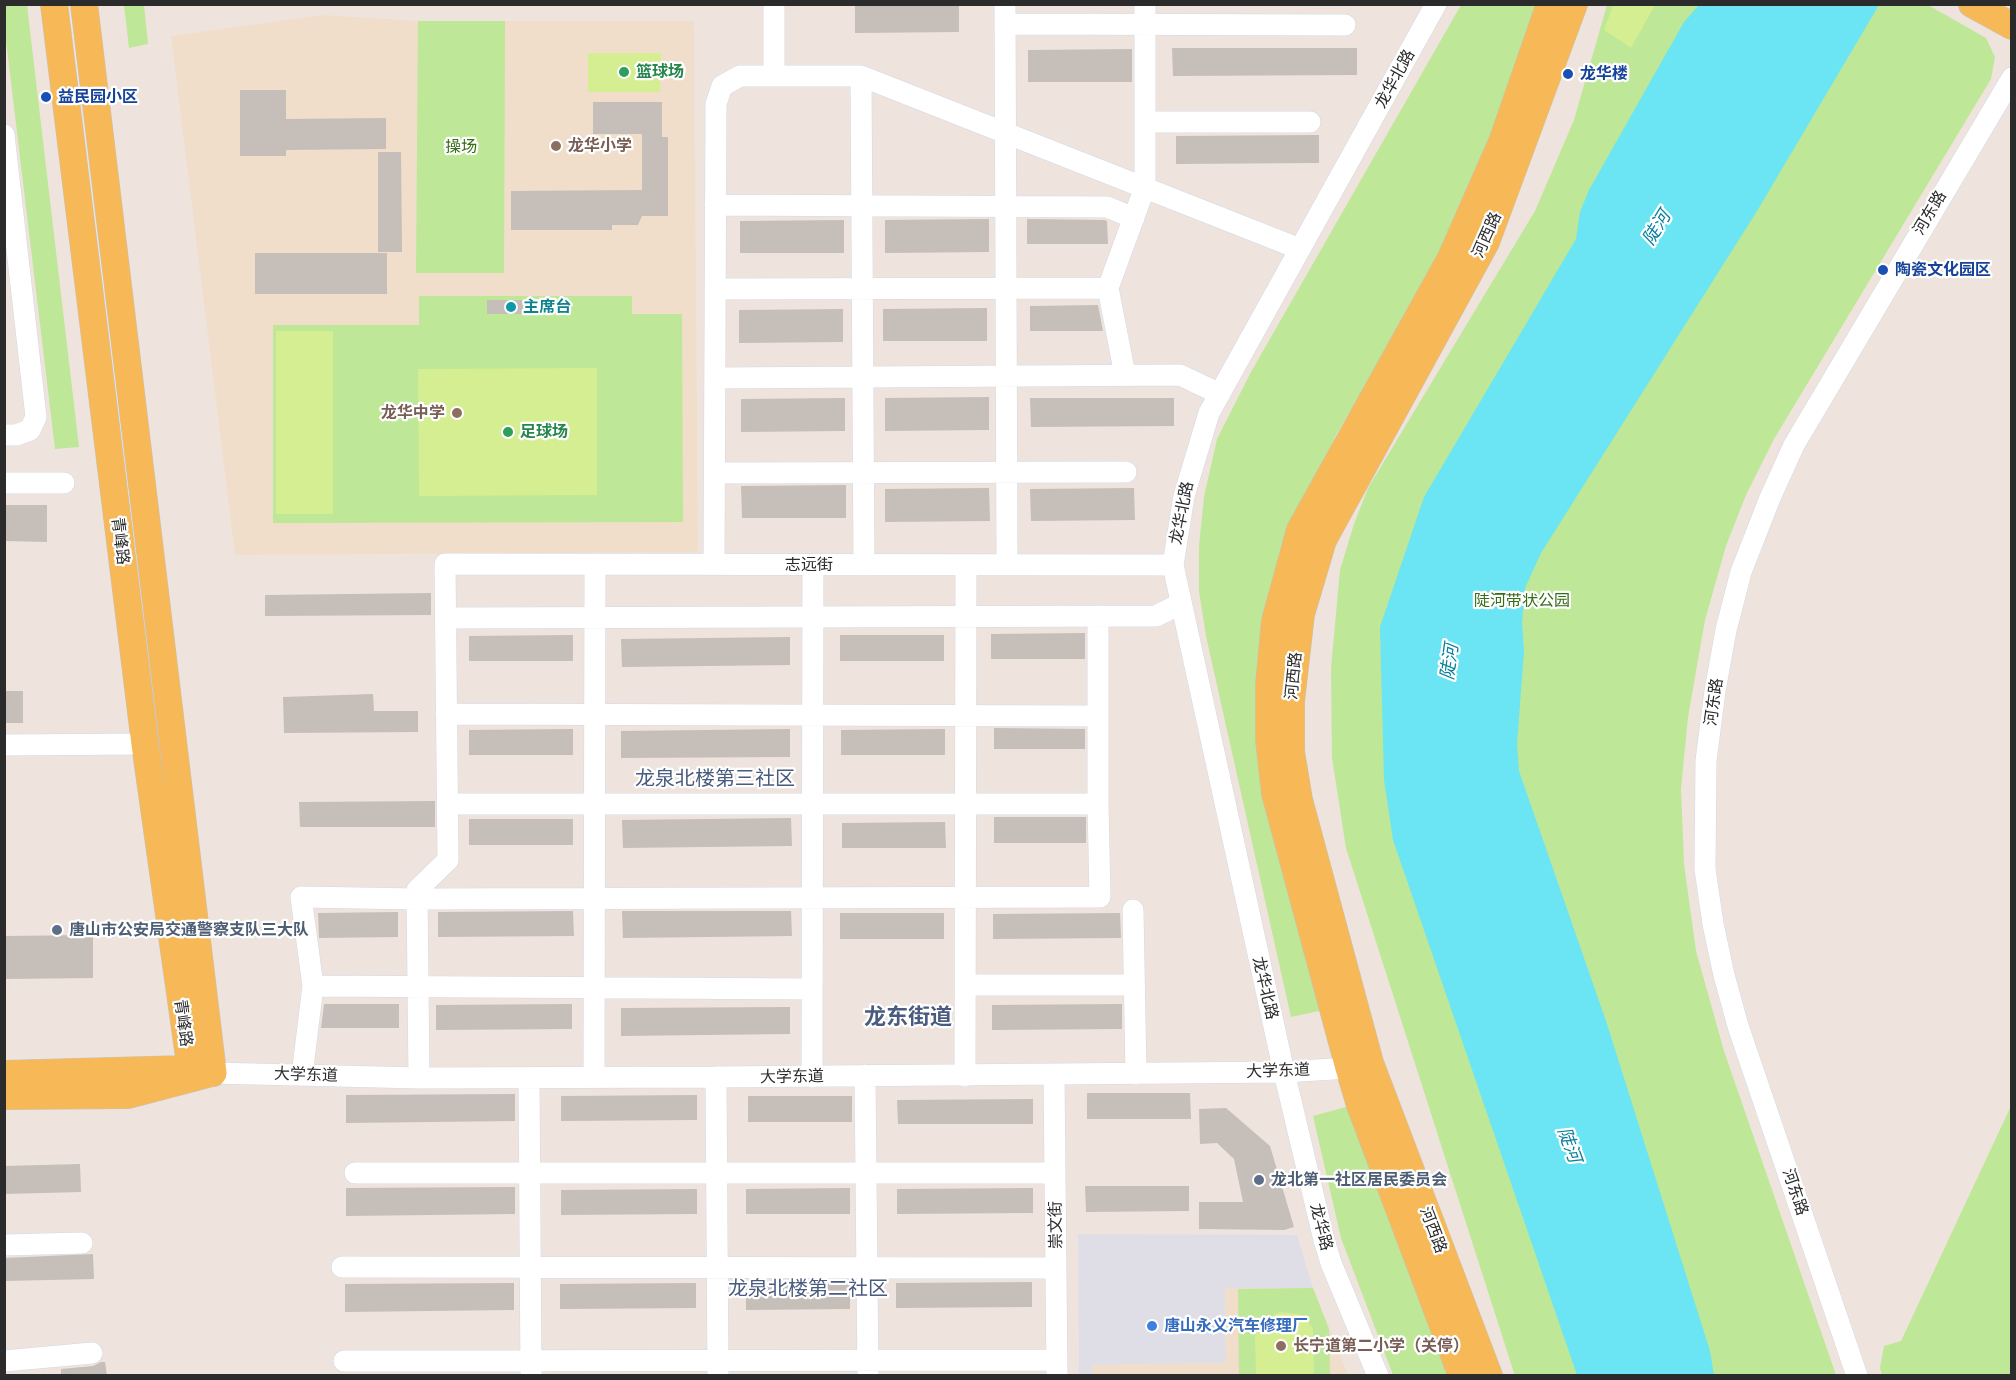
<!DOCTYPE html>
<html>
<head>
<meta charset="utf-8">
<style>
  body { margin:0 }
  #map { position:relative; width:2016px; height:1380px; overflow:hidden; background:#eee4dd; font-family:Raleway,sans-serif }
  canvas { display:block }
  .frame { position:absolute; inset:0; border:6px solid #2b2b2b; pointer-events:none }
</style>
</head>
<body>
<div id="map">
<canvas width="2016" height="1380"></canvas>
<div class="frame"></div>
</div>
<script>
const ctx = document.querySelector('canvas').getContext('2d');
ctx.lineJoin = 'round';
function fill(path, color) {
  ctx.fillStyle = color;
  ctx.fill(path, 'evenodd');
}
function poly(rows) {
  const path = new Path2D();
  for (const r of rows) {
    path.moveTo(r[0], r[1]);
    for (let i = 2; i < r.length; i += 2) path.lineTo(r[i], r[i + 1]);
  }
  return path;
}
function trace(path, color, width, dash) {
  ctx.strokeStyle = color;
  ctx.lineWidth = width;
  ctx.lineCap = dash ? 'butt' : 'round';
  ctx.setLineDash(dash || []);
  ctx.stroke(path);
}
function write(font, color, halo, rows, align = 'center') {
  ctx.font = font + ' Raleway,"Noto Sans SC",sans-serif';
  ctx.lineWidth = 4.5;
  ctx.setLineDash([]);
  ctx.textBaseline = 'middle';
  ctx.strokeStyle = halo;
  ctx.fillStyle = color;
  for (const [text, x, y, turn = 0] of rows) {
    ctx.save();
    ctx.translate(x, y);
    ctx.rotate((+turn || 0) * Math.PI / 180);
    ctx.textAlign = isNaN(turn) ? turn : align;
    if (halo) ctx.strokeText(text, 0, 0);
    ctx.fillText(text, 0, 0);
    ctx.restore();
  }
}
fill(poly([
  [1078,1234,1297,1235,1313,1288,1225,1288,1226,1363,1092,1365,1092,1375,1079,1375]
]), '#dfdee6');
fill(poly([
  [323,15,418,21,694,21,698,552,235,555,171,36],
  [1225,1288,1313,1288,1348,1375,1092,1376,1092,1365,1226,1363]
]), '#f0decb');
fill(poly([
  [4,5,27,5,79,447,55,449,5,32],
  [124,5,144,5,148,44,129,48],
  [1461,5,1543,5,1455,231,1335,437,1279,566,1328,1009,1291,1017,1206,636,1199,591,1199,546,1204,497,1217,439,1251,372],
  [1607,5,1928,5,1986,38,1995,57,1991,79,1774,439,1746,495,1726,546,1705,620,1688,717,1681,789,1684,864,1696,951,1724,1051,1836,1375,1515,1376,1346,848,1332,758,1331,668,1340,570,1354,524,1368,488,1535,211,1574,120],
  [418,21,505,21,504,273,416,273],
  [419,296,632,296,632,314,682,314,683,522,273,523,273,325,419,325],
  [1353,1105,1454,1375,1393,1375,1341,1238,1313,1116],
  [2011,1106,2011,1375,1882,1375,1880,1368,1884,1346,1901,1341],
  [1313,1288,1329,1329,1330,1375,1239,1375,1238,1289]
]), '#bee797');
fill(poly([
  [1613,5,1655,5,1631,48,1604,30],
  [588,53,661,53,660,92,588,92],
  [276,331,333,331,333,514,276,514],
  [597,368,597,495,419,496,418,369],
  [1280,1312,1298,1314,1307,1320,1313,1329,1314,1375,1256,1375,1255,1336,1258,1328,1264,1320]
]), '#d6ee92');
fill(poly([
  [1699,5,1879,5,1757,211,1541,553,1525,588,1522,623,1524,651,1517,744,1519,771,1607,1024,1710,1351,1714,1375,1577,1375,1393,840,1384,780,1380,627,1424,497,1576,239,1580,212,1589,190,1684,22]
]), '#6be5f4');
fill(poly([
  [855,4,959,4,959,32,855,33],
  [1172,48,1357,48,1357,75,1173,76],
  [1132,49,1132,82,1028,82,1028,50],
  [240,90,286,90,286,119,386,118,386,149,286,150,286,156,240,156],
  [593,102,662,102,662,137,668,137,668,216,642,216,638,225,612,225,612,230,511,230,511,191,642,190,642,134,593,134],
  [1319,135,1319,163,1176,164,1176,136],
  [378,152,401,152,402,252,378,252],
  [989,219,989,252,885,253,885,220],
  [1027,219,1104,220,1107,221,1108,244,1027,244],
  [844,220,844,253,740,253,740,221],
  [255,253,387,253,387,294,255,294],
  [487,300,534,300,534,314,487,314],
  [1098,305,1103,331,1030,331,1030,306],
  [987,308,987,341,883,341,883,309],
  [843,309,843,342,739,343,739,310],
  [989,397,989,430,885,431,885,398],
  [845,398,845,431,741,432,741,399],
  [1030,398,1174,398,1174,426,1031,427],
  [846,485,846,518,742,518,741,486],
  [989,488,990,521,885,522,885,489],
  [1134,488,1135,520,1031,521,1030,489],
  [4,505,47,505,47,542,4,541],
  [431,593,431,615,265,616,265,595],
  [1085,633,1085,659,991,659,991,634],
  [573,635,573,661,469,661,469,636],
  [840,635,944,635,944,661,840,661],
  [790,637,790,665,622,667,621,639],
  [4,691,23,691,23,723,4,723],
  [373,694,374,711,418,711,418,732,284,733,283,697],
  [994,728,1085,729,1085,749,994,749],
  [573,729,573,755,469,755,469,730],
  [790,729,790,757,621,758,621,731],
  [945,729,945,755,841,755,841,730],
  [435,801,435,827,300,827,299,802],
  [994,817,1086,817,1086,843,994,843],
  [791,818,792,846,623,848,622,820],
  [469,819,573,819,573,845,469,845],
  [945,822,946,848,842,848,842,823],
  [573,911,574,936,438,937,438,912],
  [622,911,791,911,792,936,623,938],
  [398,912,398,937,319,938,318,913],
  [840,913,944,913,944,939,840,939],
  [1120,913,1121,938,993,939,993,914],
  [93,935,93,978,4,979,4,936],
  [324,1004,399,1004,399,1028,321,1028],
  [572,1004,572,1029,436,1030,436,1005],
  [1122,1004,1122,1029,992,1030,992,1005],
  [790,1007,790,1034,621,1036,621,1008],
  [1087,1093,1190,1093,1191,1119,1087,1119],
  [515,1094,515,1121,346,1123,346,1095],
  [697,1095,697,1120,561,1121,561,1096],
  [748,1096,852,1096,852,1122,748,1122],
  [1033,1099,1033,1124,898,1124,897,1100],
  [1226,1108,1270,1146,1294,1227,1284,1230,1199,1229,1199,1202,1243,1202,1234,1159,1217,1143,1200,1144,1199,1109],
  [80,1164,81,1192,4,1194,4,1166],
  [1085,1186,1189,1186,1189,1211,1086,1212],
  [515,1187,515,1214,346,1216,346,1188],
  [850,1188,850,1214,746,1214,746,1189],
  [1033,1188,1033,1213,897,1214,897,1189],
  [697,1189,697,1214,561,1215,561,1190],
  [93,1254,94,1279,4,1281,4,1258],
  [1032,1282,1032,1307,896,1308,896,1283],
  [514,1283,514,1310,345,1312,345,1284],
  [696,1283,696,1308,560,1309,560,1284],
  [746,1284,850,1284,850,1309,746,1310],
  [101,1362,105,1362,107,1376,61,1376,61,1369,93,1366]
]), '#c6beb9');
const minor = poly([
  [1005,4,1007,565],
  [1005,24,1345,25],
  [774,76,861,76,1300,249],
  [861,76,864,565],
  [1145,122,1310,122],
  [4,135,36,417,30,430,16,435,4,435],
  [715,205,1107,207,1134,218],
  [715,289,1108,288],
  [1125,375,1108,288,1145,187,1145,4],
  [715,378,1180,375,1220,394],
  [715,473,1126,472],
  [4,483,64,483],
  [714,564,716,104,722,86,740,76,774,76,774,4],
  [446,618,1156,616,1180,604],
  [446,714,1098,716],
  [4,745,145,744],
  [448,804,1098,804,1098,616],
  [1133,910,1136,1074],
  [966,985,1134,985],
  [313,986,812,989],
  [213,1073,419,1078,716,1077,1284,1072,1349,1068,1361,1065],
  [302,1075,313,986,301,897,417,899,1100,897,1098,804],
  [865,1075,868,1376],
  [1054,1075,1057,1376],
  [965,1076,966,565],
  [594,1077,595,564],
  [716,1077,718,1376],
  [812,1077,813,565],
  [419,1078,417,890,448,860,445,564,1173,565],
  [529,1078,531,1376],
  [355,1173,1055,1173],
  [4,1245,82,1243],
  [342,1267,1056,1268],
  [4,1361,92,1353],
  [344,1361,1057,1360],
  [1378,1376,1331,1263,1324,1240,1284,1072,1173,565,1184,496,1209,413,1436,4],
  [1857,1376,1738,1026,1724,975,1713,924,1705,869,1706,761,1715,691,1726,630,1741,572,1770,498,1794,445,2012,78]
]);
const major = poly([
  [54,4,145,744,192,1078],
  [84,4,213,1073],
  [1972,4,2012,26],
  [4,1074,186,1069],
  [4,1096,128,1095,208,1074],
  [1462,1376,1360,1105,1349,1068,1275,793,1269,739,1269,685,1275,621,1300,530,1451,258,1502,142,1550,4],
  [1489,1376,1370,1063,1299,800,1291,752,1291,701,1301,614,1323,540,1486,242,1574,4]
]);
trace(minor, '#d2d8e5', 22);
trace(major, '#c4c4c4', 28);
trace(minor, '#fff', 21);
trace(major, '#f7b958', 27);
for (const [x, y, r, color] of [
  [624,72,6,"#2e9e5b"],
  [1568,74,6,"#1a4fb4"],
  [46,97,6,"#1a4fb4"],
  [556,146,6,"#8d6e63"],
  [1883,270,6,"#1a4fb4"],
  [511,307,6,"#0f9aa8"],
  [457,413,6,"#8d6e63"],
  [508,432,6,"#2e9e5b"],
  [57,930,6,"#5c6f8a"],
  [1259,1180,6,"#5c6f8a"],
  [1152,1326,6,"#3f7fe0"],
  [1281,1346,6,"#8d6e63"]
]) {
  const dot = new Path2D();
  dot.arc(x, y, r, 0, 2 * Math.PI);
  ctx.fillStyle = color;
  ctx.fill(dot);
  trace(dot, '#fff', 2);
}
write('bold 16px', '#27864d', '#fff', [
  ["篮球场",636,72],
  ["足球场",520,432]
], 'left');
write('bold 16px', '#164399', '#fff', [
  ["龙华楼",1580,74],
  ["益民园小区",58,97],
  ["陶瓷文化园区",1895,270]
], 'left');
write('16px', '#2b2b2b', '#fff', [
  ["龙华北路",1395,79,-61],
  ["河东路",1930,213,-59],
  ["河西路",1487,235,-66],
  ["龙华北路",1182,513,-79],
  ["青峰路",120,541,83],
  ["志远街",809,565],
  ["河西路",1294,676,-84],
  ["河东路",1714,702,-82],
  ["龙华北路",1265,988,77],
  ["青峰路",183,1023,82],
  ["大学东道",1278,1071,-2],
  ["大学东道",306,1075,2],
  ["大学东道",792,1077,-1],
  ["河东路",1795,1192,71],
  ["崇文街",1056,1225,-91],
  ["龙华路",1321,1227,76],
  ["河西路",1433,1230,69]
]);
write('bold 16px', '#785e54', '#fff', [
  ["龙华小学",568,146],
  ["龙华中学",445,413,"right"],
  ["长宁道第二小学（关停）",1293,1346]
], 'left');
write('16px', '#366d17', '#fff', [
  ["操场",461,147],
  ["陡河带状公园",1522,601]
]);
write('bold 16px', '#0d838f', '#fff', [
  ["主席台",523,307]
], 'left');
write('bold 16px', '#4e5e75', '#fff', [
  ["唐山市公安局交通警察支队三大队",69,930],
  ["龙北第一社区居民委员会",1271,1180]
], 'left');
write('bold 16px', '#366cbe', '#fff', [
  ["唐山永义汽车修理厂",1164,1326]
], 'left');
write('italic 18px', '#08809d', '#fff', [
  ["陡河",1657,228,-58],
  ["陡河",1450,662,-82],
  ["陡河",1569,1145,70]
]);
write('20px', '#495b7e', '#fff', [
  ["龙泉北楼第三社区",715,779],
  ["龙泉北楼第二社区",808,1289]
]);
write('bold 22px', '#495b7e', '#fff', [
  ["龙东街道",908,1017]
]);
</script>
</body>
</html>
